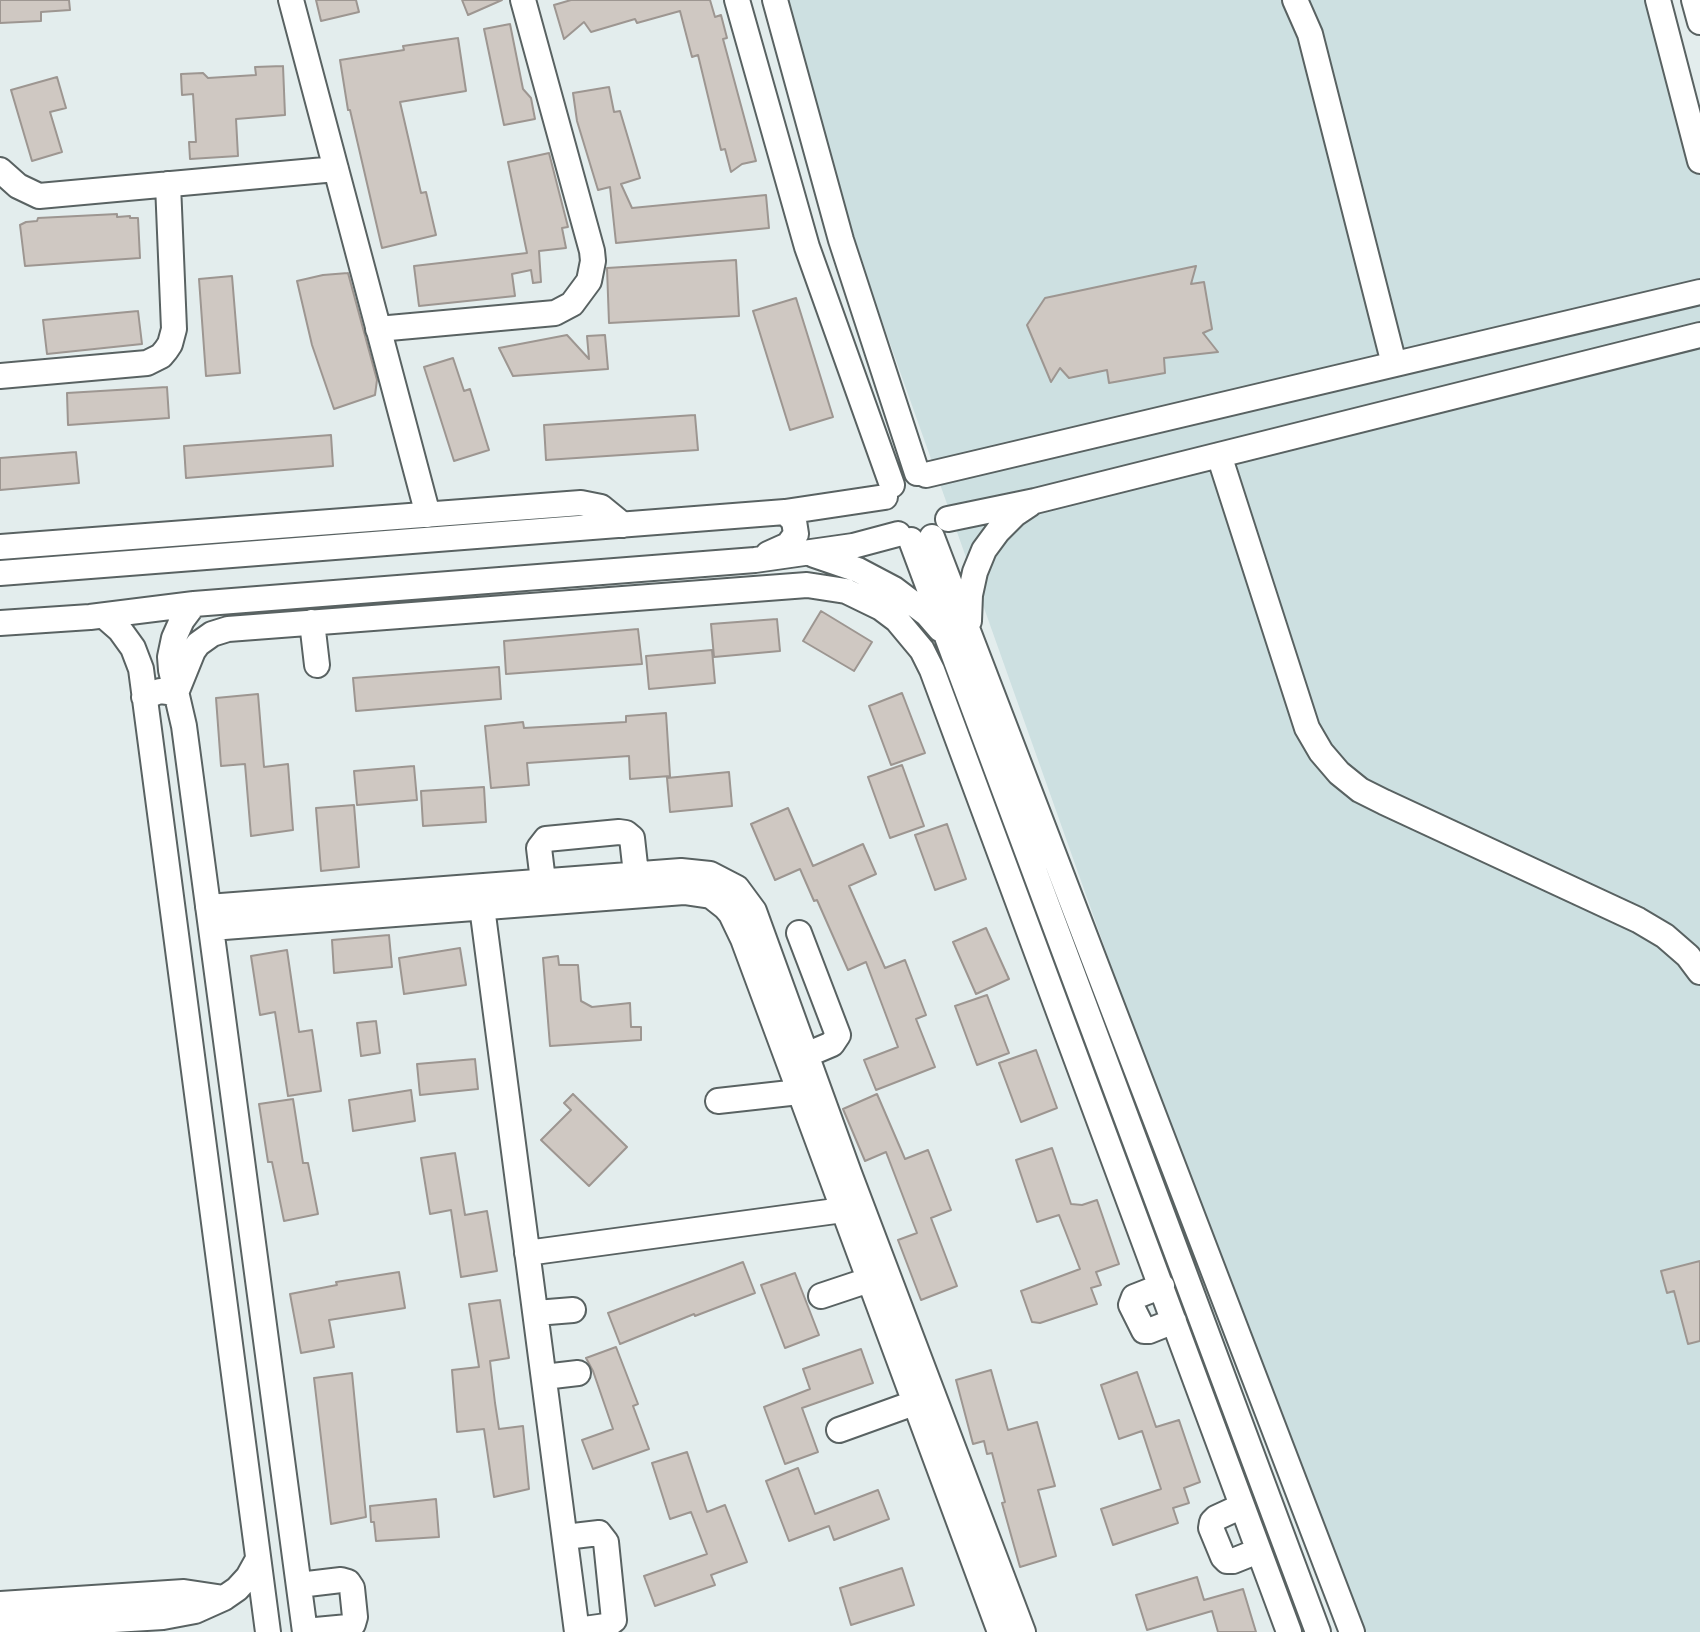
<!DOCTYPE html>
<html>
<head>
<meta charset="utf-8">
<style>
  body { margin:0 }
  canvas { display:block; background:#e3eded }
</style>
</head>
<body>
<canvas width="1700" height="1632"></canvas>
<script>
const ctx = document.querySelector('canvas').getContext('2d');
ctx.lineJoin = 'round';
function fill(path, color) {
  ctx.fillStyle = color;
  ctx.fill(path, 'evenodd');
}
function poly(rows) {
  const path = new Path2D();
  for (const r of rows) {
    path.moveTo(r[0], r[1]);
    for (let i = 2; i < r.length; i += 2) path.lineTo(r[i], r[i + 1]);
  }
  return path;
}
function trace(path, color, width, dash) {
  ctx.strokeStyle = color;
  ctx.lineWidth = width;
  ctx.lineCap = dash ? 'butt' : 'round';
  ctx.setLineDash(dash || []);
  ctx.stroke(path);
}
fill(poly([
  [785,0,1671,0,1700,109,1700,1632,1348,1632,855,245]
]), '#cde0e1');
const building = poly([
  [0,0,69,0,70,10,41,12,41,21,0,23,0,0],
  [316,0,356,0,359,12,321,21,316,0],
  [462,0,502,0,468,15,462,0],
  [571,0,710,0,715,17,721,15,727,38,723,39,756,161,742,164,731,172,725,149,721,150,698,55,692,57,680,11,637,23,635,19,591,32,584,22,564,39,554,5,571,0],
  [510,24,523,89,531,98,535,119,504,125,484,29,510,24],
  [458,38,466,91,400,102,421,193,426,192,436,235,382,248,350,110,348,110,340,60,404,50,403,46,458,38],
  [283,66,285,115,236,119,238,156,190,159,189,142,196,142,193,94,182,95,181,74,203,73,208,78,256,75,255,67,283,66],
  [57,77,66,108,50,112,62,152,32,161,11,90,57,77],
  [609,87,614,112,620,111,640,178,621,184,632,208,766,195,769,228,616,243,610,187,598,190,577,121,573,93,609,87],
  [549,153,568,227,562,228,566,248,539,251,541,282,533,283,531,270,512,274,515,296,419,306,414,266,527,253,508,162,549,153],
  [117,214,117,217,130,216,130,218,138,218,140,258,25,266,20,225,26,222,37,221,38,218,117,214],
  [736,260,739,316,609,323,607,268,736,260],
  [1196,266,1191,284,1204,282,1212,329,1203,333,1218,352,1164,358,1165,373,1109,383,1107,370,1069,378,1060,368,1051,382,1027,325,1045,298,1196,266],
  [348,273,377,380,375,395,334,409,312,345,297,281,323,275,348,273],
  [232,276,240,373,206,376,199,279,232,276],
  [796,298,833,417,790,430,753,311,796,298],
  [138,311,142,344,47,354,43,320,138,311],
  [567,335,589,359,587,336,605,335,608,369,513,376,499,348,567,335],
  [453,358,464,391,470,389,489,450,454,461,424,367,453,358],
  [167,387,169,418,68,425,67,393,167,387],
  [695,415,698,450,546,460,544,425,695,415],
  [331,435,333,466,186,478,184,446,331,435],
  [76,452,79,483,0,490,0,458,76,452],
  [821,611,872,642,854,671,803,641,821,611],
  [777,619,780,651,714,657,711,624,777,619],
  [638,629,642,664,506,674,504,641,638,629],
  [712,650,715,683,649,689,646,656,712,650],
  [499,667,501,699,356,711,353,678,499,667],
  [902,693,925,753,891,765,869,706,902,693],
  [258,694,264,767,288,764,293,830,251,836,245,764,221,766,216,698,258,694],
  [666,713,670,776,630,779,629,756,527,763,529,785,491,788,485,726,523,722,524,728,626,722,626,716,666,713],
  [902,765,924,826,890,838,868,777,902,765],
  [414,766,417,800,357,805,354,771,414,766],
  [729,772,732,806,670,812,667,778,729,772],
  [484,787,486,822,423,826,421,791,484,787],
  [354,805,359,867,321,871,316,808,354,805],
  [788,808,813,866,863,844,876,874,849,886,885,968,905,960,926,1015,916,1019,935,1067,876,1090,864,1060,898,1047,866,962,848,970,817,900,814,901,800,869,775,880,751,824,788,808],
  [947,824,966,879,935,890,915,835,947,824],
  [986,928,1009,979,976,994,953,942,986,928],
  [389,935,392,967,334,973,332,940,389,935],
  [460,948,466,985,404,994,399,958,460,948],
  [287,950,299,1032,312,1030,321,1091,288,1096,275,1012,260,1015,251,956,287,950],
  [558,956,559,965,578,965,581,1001,592,1007,630,1003,631,1027,641,1027,641,1040,550,1046,543,958,558,956],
  [987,995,1009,1053,977,1065,955,1006,987,995],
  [376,1021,380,1053,361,1056,357,1023,376,1021],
  [1036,1050,1057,1108,1021,1122,999,1063,1036,1050],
  [475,1059,478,1089,420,1095,417,1064,475,1059],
  [411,1090,415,1121,353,1131,349,1100,411,1090],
  [573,1094,627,1147,589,1186,541,1140,571,1110,564,1103,573,1094],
  [877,1094,905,1159,928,1150,951,1210,931,1218,957,1286,921,1300,898,1240,917,1233,886,1152,865,1161,843,1109,877,1094],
  [293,1099,303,1163,308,1163,318,1214,284,1221,272,1162,268,1162,259,1104,293,1099],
  [1052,1148,1071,1204,1082,1205,1097,1200,1119,1264,1096,1272,1101,1285,1091,1288,1097,1304,1040,1323,1032,1322,1021,1291,1080,1269,1059,1215,1037,1222,1016,1160,1052,1148],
  [455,1153,465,1215,487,1211,497,1271,461,1277,451,1210,430,1214,421,1158,455,1153],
  [1700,1261,1700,1341,1688,1344,1674,1291,1667,1293,1661,1271,1700,1261],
  [743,1262,755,1293,695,1316,694,1314,620,1344,608,1313,743,1262],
  [399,1272,405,1308,329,1320,334,1347,301,1353,290,1294,337,1285,336,1282,399,1272],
  [795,1273,819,1335,785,1348,761,1285,795,1273],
  [500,1300,509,1358,490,1361,495,1403,499,1429,523,1426,529,1489,494,1497,484,1429,457,1432,452,1370,479,1367,469,1304,500,1300],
  [616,1347,638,1404,633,1406,649,1449,593,1469,582,1440,613,1429,593,1371,586,1358,616,1347],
  [861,1349,873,1383,802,1408,818,1452,785,1464,764,1407,810,1389,803,1369,861,1349],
  [991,1370,1008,1430,1037,1422,1055,1486,1038,1490,1056,1556,1020,1567,1002,1503,1005,1502,992,1453,987,1454,984,1441,973,1444,956,1380,991,1370],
  [1137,1372,1156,1427,1179,1420,1200,1482,1184,1488,1189,1503,1173,1508,1178,1523,1113,1545,1101,1509,1161,1489,1142,1431,1119,1439,1101,1385,1137,1372],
  [352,1373,366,1517,331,1524,314,1378,352,1373],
  [687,1452,707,1512,725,1505,747,1562,711,1575,715,1585,655,1606,644,1576,707,1554,691,1512,670,1519,652,1463,687,1452],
  [798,1468,815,1514,878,1490,889,1519,834,1540,829,1526,789,1541,766,1481,798,1468],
  [436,1499,439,1537,376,1541,374,1522,371,1522,370,1506,436,1499],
  [902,1568,914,1605,851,1625,840,1588,902,1568],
  [1197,1577,1204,1600,1243,1589,1256,1632,1218,1632,1212,1611,1147,1630,1136,1595,1197,1577]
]);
fill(building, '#cfc8c2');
trace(building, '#9d9691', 2);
const minor = poly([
  [291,0,428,515],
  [737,0,807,247,892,485],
  [775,0,841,240,917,473],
  [1295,0,1310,34,1394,364],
  [1658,0,1700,161],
  [1694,0,1700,22],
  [0,170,18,186,39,196,336,169],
  [378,329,555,313,572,304,589,281,593,261,592,251,523,0],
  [0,376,147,363,161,356,166,350,170,344,174,329,168,184],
  [1219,455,1307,728,1321,752,1339,773,1360,790,1384,802,1638,920,1665,936,1688,956,1700,972],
  [926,475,1700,292],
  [948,519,1035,501,1700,335],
  [932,537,1352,1632],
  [911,540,1318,1632],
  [0,547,581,503,601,507,623,525],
  [768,554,788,545,796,534,794,521,785,512],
  [814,555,858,570,894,589,927,614,940,629],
  [0,573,785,512,885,497],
  [194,604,182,620,174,638,170,657,171,670,184,726,305,1632],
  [104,616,120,630,133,648,141,669,268,1632],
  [969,621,970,595,975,572,984,550,998,531,1015,514,1030,504],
  [312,622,317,665],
  [0,623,90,617,194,604,755,560,853,546,898,534],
  [144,697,160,691,176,693,193,651,198,644,212,634,228,629,807,585,846,591,881,608,897,620,922,650,932,670,1289,1632],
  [543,881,539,848,546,839,619,832,626,833,632,838,636,874],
  [208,907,681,871,710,874,737,888,754,911,849,1173,1023,1632],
  [482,907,577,1632],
  [211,928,684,892,711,896,725,907,731,914,743,939,1000,1632],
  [799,933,838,1035,832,1044,806,1055],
  [718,1101,799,1092],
  [527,1253,843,1210],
  [1162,1286,1134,1297,1131,1305,1144,1331,1149,1331,1174,1321],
  [821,1296,869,1280],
  [536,1313,573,1310],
  [544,1377,578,1373],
  [839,1430,914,1403],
  [1242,1506,1216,1518,1212,1522,1211,1528,1223,1557,1227,1561,1233,1561,1258,1551],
  [565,1537,599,1533,606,1542,614,1620,606,1626,577,1630],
  [299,1585,341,1580,348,1582,352,1588,355,1617,353,1624,348,1627,305,1631],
  [0,1604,184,1592,224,1598],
  [0,1627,163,1617,195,1611,224,1598,237,1589,248,1577,258,1559]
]);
trace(minor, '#596262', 28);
trace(minor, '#fff', 24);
</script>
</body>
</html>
